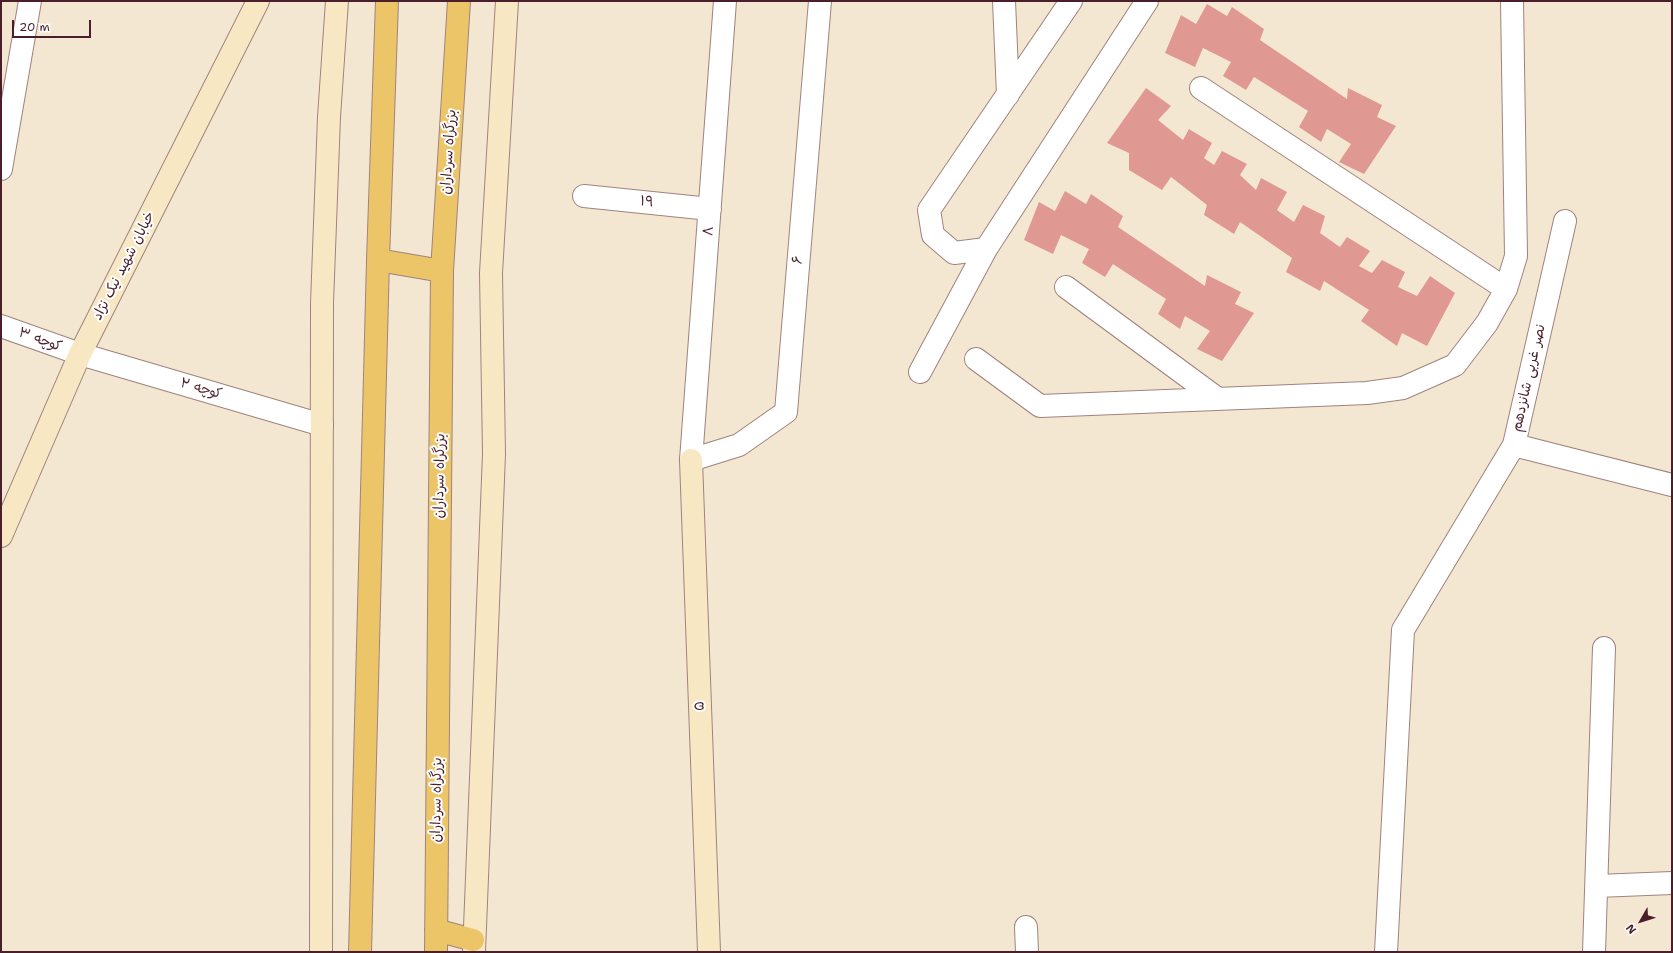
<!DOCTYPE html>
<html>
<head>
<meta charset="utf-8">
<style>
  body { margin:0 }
  #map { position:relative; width:1673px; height:953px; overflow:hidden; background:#f4e7d1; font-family:"Shantell Sans",sans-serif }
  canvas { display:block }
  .frame { position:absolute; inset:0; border:2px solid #4a1f2b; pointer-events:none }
  .north { position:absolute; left:1621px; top:901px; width:40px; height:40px; -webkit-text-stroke:3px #fff; paint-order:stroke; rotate:231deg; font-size:11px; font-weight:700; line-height:16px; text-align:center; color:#4a1f2b }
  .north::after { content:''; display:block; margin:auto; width:14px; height:18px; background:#4a1f2b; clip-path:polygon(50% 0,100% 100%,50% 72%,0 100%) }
  .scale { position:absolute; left:12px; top:20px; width:79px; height:18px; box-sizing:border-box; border:2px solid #4a1f2b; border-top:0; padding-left:5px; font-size:12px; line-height:14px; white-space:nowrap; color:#4a1f2b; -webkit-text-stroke:3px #fff; paint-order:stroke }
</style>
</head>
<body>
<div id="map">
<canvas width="1673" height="953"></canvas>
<div class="frame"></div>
<div class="north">N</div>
<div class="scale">20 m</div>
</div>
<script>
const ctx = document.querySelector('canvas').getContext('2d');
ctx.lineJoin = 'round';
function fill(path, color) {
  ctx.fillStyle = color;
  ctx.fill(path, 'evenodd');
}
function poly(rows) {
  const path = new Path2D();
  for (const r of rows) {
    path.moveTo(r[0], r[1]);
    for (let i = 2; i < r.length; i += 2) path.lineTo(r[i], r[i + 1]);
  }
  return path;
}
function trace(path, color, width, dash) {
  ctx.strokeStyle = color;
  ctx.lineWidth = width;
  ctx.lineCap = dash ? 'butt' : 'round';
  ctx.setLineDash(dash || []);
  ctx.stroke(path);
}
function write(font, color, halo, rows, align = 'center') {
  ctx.font = font + ' "Shantell Sans","Playpen Sans Arabic",sans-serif';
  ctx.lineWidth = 4;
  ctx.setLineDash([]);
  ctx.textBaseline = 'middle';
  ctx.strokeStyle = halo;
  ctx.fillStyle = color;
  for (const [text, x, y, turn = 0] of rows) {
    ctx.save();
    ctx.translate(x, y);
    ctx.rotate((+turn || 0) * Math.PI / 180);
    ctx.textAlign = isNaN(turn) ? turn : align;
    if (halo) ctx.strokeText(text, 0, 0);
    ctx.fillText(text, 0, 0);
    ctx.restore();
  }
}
fill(poly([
  [1207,4,1227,16,1232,7,1264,29,1260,40,1347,99,1348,88,1382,105,1377,117,1396,126,1364,174,1339,162,1351,144,1327,129,1321,142,1299,127,1308,111,1254,77,1246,90,1223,76,1231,62,1203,48,1195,67,1165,53,1181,15,1196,24],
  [1146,88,1171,106,1158,120,1183,140,1189,129,1212,143,1204,158,1214,165,1222,151,1247,164,1240,175,1256,190,1261,178,1287,192,1277,210,1294,222,1303,205,1325,216,1320,233,1340,247,1347,237,1370,251,1359,266,1372,273,1382,260,1405,272,1398,287,1417,296,1430,276,1455,293,1427,346,1402,333,1397,346,1361,321,1369,310,1324,281,1320,291,1286,272,1292,258,1240,222,1234,234,1204,215,1207,205,1171,177,1162,190,1129,170,1129,153,1107,143],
  [1065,191,1086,204,1091,194,1123,216,1118,227,1205,286,1207,275,1241,292,1235,304,1254,313,1222,361,1197,349,1210,331,1185,316,1180,329,1158,314,1166,299,1113,264,1105,277,1082,263,1089,249,1061,235,1053,254,1024,240,1039,202,1055,211]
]), '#e09992');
const street = poly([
  [725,1,691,460,739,445,786,412,820,1],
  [1004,1,1008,95],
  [1071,1,929,210,933,235,954,253,986,249,1147,1],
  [1201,88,1506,289],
  [1,169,30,1],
  [584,196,710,209],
  [1565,221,1514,445,1672,485],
  [1066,287,1218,399],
  [1,326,80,354,322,425],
  [976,359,1040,406,1367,393,1403,388,1455,365,1487,323,1506,289,1516,256,1512,1],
  [920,372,986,249],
  [1597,886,1672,883],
  [1026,927,1027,952],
  [1386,952,1403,630,1514,445],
  [1594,952,1604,648]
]);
const secondary = poly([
  [691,460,709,952],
  [1,536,80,354,258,1],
  [321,952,322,303,329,117,337,1],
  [474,952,494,454,491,273,507,1]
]);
const highway = poly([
  [378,260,442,271],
  [436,930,473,940],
  [360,952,378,260,387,1],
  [436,952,442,271,459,1]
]);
trace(street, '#9f837e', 24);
trace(secondary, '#9f837e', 24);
trace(highway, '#9f837e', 24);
trace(street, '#fff', 22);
trace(secondary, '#f7e8c3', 22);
trace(highway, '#ecc569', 22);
write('14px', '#4a1f2b', '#fff', [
  ["بزرگراه سرداران",449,152,-86],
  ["۱۹",647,202,6],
  ["۸",709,231,-86],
  ["۶",798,260,-85],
  ["خیابان شهید نیک نژاد",124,266,-63],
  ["کوچه ۳",40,340,20],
  ["نصر غربی شانزدهم",1529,378,-77],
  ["کوچه ۲",201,389,16],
  ["بزرگراه سرداران",440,476,-89],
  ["۵",700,706,-92],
  ["بزرگراه سرداران",437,800,-89]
]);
</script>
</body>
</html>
